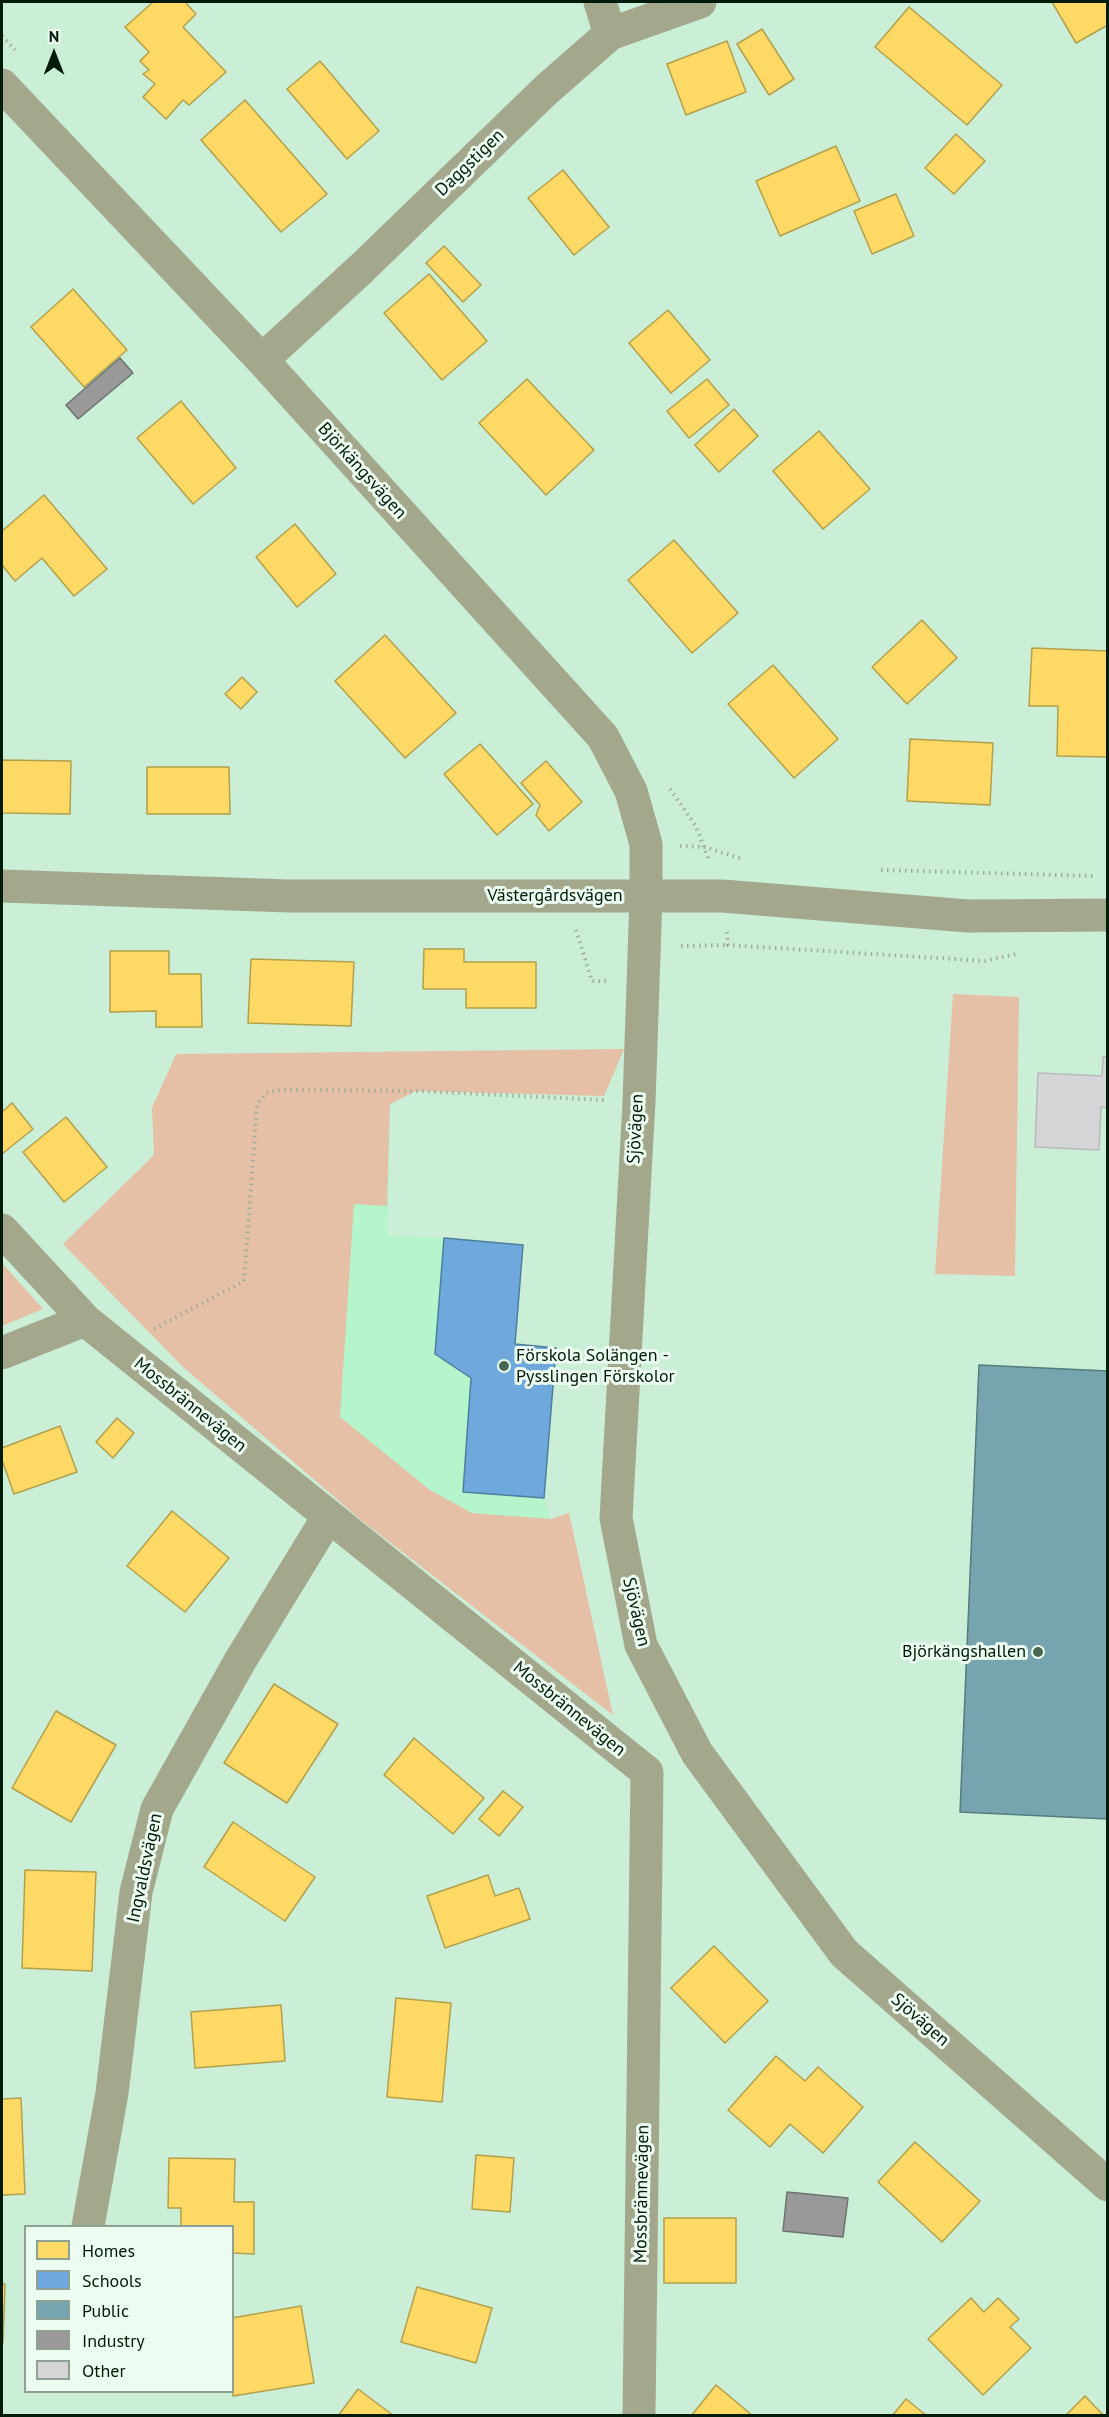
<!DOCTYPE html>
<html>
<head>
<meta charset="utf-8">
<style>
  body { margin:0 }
  #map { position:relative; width:1109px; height:2417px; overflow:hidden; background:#cbeed7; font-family:"PT Sans",sans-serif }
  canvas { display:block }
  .frame { position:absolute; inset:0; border:3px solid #001b09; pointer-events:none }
  .legend { position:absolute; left:24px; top:2225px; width:210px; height:168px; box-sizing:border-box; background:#edfcf1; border:2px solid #8ea294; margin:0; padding:8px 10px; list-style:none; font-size:18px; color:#001b09 }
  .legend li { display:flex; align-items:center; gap:12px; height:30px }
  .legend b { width:30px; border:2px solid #8ea294 }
  .north { position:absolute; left:24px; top:24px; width:60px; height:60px; -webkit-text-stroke:4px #edfcf1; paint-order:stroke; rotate:0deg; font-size:16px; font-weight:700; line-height:24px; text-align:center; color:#001b09 }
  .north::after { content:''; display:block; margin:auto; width:21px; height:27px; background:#001b09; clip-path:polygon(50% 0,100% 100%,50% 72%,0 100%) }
</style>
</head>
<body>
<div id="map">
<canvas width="1109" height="2417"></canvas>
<div class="frame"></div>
<ul class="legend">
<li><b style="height:16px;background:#ffd966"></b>Homes</li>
<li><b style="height:16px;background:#6fa8dc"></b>Schools</li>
<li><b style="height:16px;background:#76a5af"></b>Public</li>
<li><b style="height:16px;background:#999"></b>Industry</li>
<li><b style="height:16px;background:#d5d4d7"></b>Other</li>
</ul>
<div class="north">N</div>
</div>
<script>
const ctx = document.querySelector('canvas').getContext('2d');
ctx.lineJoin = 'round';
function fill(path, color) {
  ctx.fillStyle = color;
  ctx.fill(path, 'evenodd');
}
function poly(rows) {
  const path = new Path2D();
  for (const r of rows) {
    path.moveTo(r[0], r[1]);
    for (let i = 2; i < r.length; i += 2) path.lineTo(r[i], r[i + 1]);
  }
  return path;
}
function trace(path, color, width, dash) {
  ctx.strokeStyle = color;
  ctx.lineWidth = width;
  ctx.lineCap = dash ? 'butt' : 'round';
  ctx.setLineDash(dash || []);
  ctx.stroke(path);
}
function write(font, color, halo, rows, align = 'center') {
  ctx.font = font + ' "PT Sans",sans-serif';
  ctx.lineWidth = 6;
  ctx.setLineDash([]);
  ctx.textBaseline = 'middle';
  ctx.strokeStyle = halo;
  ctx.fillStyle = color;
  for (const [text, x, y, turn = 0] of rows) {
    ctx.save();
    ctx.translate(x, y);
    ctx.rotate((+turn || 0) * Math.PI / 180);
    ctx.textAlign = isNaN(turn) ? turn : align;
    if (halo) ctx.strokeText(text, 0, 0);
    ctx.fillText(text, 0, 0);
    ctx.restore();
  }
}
fill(poly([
  [390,1104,388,1236,444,1238,435,1354,471,1378,463,1492,544,1498,593,1645,171,1346]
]), '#b4f5cb');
fill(poly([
  [953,994,1019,997,1015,1276,935,1274],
  [624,1049,604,1096,416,1091,390,1104,387,1206,354,1204,340,1417,430,1490,472,1513,551,1519,569,1513,613,1715,361,1520,183,1367,63,1244,154,1155,152,1108,176,1054],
  [2,1263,43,1309,2,1326]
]), '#e6bfa7');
const homes = poly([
  [153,2,185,2,196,14,183,27,226,72,189,105,183,100,166,119,143,97,155,84,143,74,149,70,140,61,149,52,125,27,153,2],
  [1052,2,1108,2,1108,25,1076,43,1052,2],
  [909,7,1002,85,967,125,875,47,909,7],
  [762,29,794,79,769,95,737,44,762,29],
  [727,41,746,92,686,115,667,64,727,41],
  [320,61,379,131,347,159,287,89,320,61],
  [245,100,327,194,281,232,201,140,245,100],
  [956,134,985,161,954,194,925,168,956,134],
  [836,146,860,201,780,236,756,181,836,146],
  [563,170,609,227,574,255,528,198,563,170],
  [896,194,914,236,872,254,854,211,896,194],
  [444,246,481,285,463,302,426,263,444,246],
  [429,274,487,341,442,380,384,313,429,274],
  [73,289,127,350,84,387,31,327,73,289],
  [668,310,710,360,671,393,629,343,668,310],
  [527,379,594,450,546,495,479,423,527,379],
  [707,379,729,405,689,438,667,411,707,379],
  [181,401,236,468,193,504,137,438,181,401],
  [734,409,758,436,719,472,695,445,734,409],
  [819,431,870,489,823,529,773,471,819,431],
  [44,495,107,569,74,596,42,558,15,581,2,565,2,531,44,495],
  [295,524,336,574,297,607,256,557,295,524],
  [674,540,738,613,692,653,628,580,674,540],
  [922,620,957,658,907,704,872,667,922,620],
  [385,635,456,713,405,758,335,681,385,635],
  [1032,648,1108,651,1108,757,1057,756,1058,706,1029,706,1032,648],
  [773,665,838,739,794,778,728,704,773,665],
  [242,677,257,692,241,709,225,694,242,677],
  [910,739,993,743,990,805,907,801,910,739],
  [480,744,533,804,497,835,444,774,480,744],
  [2,760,71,761,70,814,2,813,2,760],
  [546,761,582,802,549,831,536,815,540,805,521,783,546,761],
  [147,767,229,767,230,814,147,814,147,767],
  [424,949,464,949,464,962,536,962,536,1008,466,1008,466,989,423,989,424,949],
  [110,951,169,951,169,974,201,974,202,1027,156,1027,156,1011,110,1012,110,951],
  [251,959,354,962,351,1026,248,1023,251,959],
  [12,1103,33,1129,2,1154,2,1112,12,1103],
  [66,1117,107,1167,64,1202,23,1152,66,1117],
  [117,1418,134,1433,113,1458,96,1442,117,1418],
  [60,1426,77,1472,14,1494,2,1460,2,1448,60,1426],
  [172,1511,229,1558,185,1612,127,1566,172,1511],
  [274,1684,338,1724,287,1803,224,1763,274,1684],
  [56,1711,116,1745,71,1822,12,1788,56,1711],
  [414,1738,484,1798,453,1834,384,1775,414,1738],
  [503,1791,523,1807,499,1836,479,1819,503,1791],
  [233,1822,315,1877,285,1921,204,1867,233,1822],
  [25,1870,96,1872,92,1971,22,1968,25,1870],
  [488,1875,495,1896,519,1888,530,1919,445,1948,427,1896,488,1875],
  [714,1946,768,2001,725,2043,671,1988,714,1946],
  [396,1998,451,2003,442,2102,387,2097,396,1998],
  [281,2005,285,2061,195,2068,191,2012,281,2005],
  [776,2056,805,2081,818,2067,863,2107,823,2153,790,2124,770,2147,728,2110,776,2056],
  [21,2098,25,2194,2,2195,2,2099,21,2098],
  [915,2142,980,2201,942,2242,878,2182,915,2142],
  [476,2155,514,2158,510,2212,472,2209,476,2155],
  [169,2158,235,2159,234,2202,254,2202,254,2254,232,2253,232,2226,181,2226,181,2208,168,2208,169,2158],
  [664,2218,736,2218,736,2283,664,2283,664,2218],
  [2,2284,5,2284,3,2343,2,2343,2,2284],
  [417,2287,492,2308,476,2363,401,2342,417,2287],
  [971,2298,984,2312,998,2298,1019,2319,1010,2327,1031,2348,983,2395,928,2339,971,2298],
  [301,2306,314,2383,233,2396,232,2318,301,2306],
  [716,2385,753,2416,691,2416,716,2385],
  [358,2389,394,2416,338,2416,358,2389],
  [1085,2396,1104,2416,1065,2416,1085,2396],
  [906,2399,927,2416,892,2416,906,2399]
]);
fill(homes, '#ffd966');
trace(homes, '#b2a04a', 1.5);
const schools = poly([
  [444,1238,523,1245,515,1344,556,1348,544,1498,463,1492,471,1378,435,1354,444,1238]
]);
fill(schools, '#6fa8dc');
trace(schools, '#4e7e9d', 1.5);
const public = poly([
  [979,1365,1108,1371,1108,1819,960,1812,979,1365]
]);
fill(public, '#76a5af');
trace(public, '#537c7d', 1.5);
const industry = poly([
  [120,358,133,373,78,419,66,405,120,358],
  [787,2192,848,2198,843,2237,783,2231,787,2192]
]);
fill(industry, '#999');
trace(industry, '#6b736e', 1.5);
const building = poly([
  [1103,1057,1108,1057,1108,1108,1101,1107,1099,1150,1035,1147,1038,1073,1102,1076,1103,1057]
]);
fill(building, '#d5d4d7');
trace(building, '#b8baba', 1.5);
trace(poly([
  [2,36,15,50],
  [670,789,696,826,709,861],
  [680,846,704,847,743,859],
  [881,870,1095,876],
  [576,930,592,981,606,981],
  [727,932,728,945,985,961,1016,954],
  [681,946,728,945],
  [154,1329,244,1281,257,1105,266,1093,280,1090,416,1091,605,1100]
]), '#a0ae98', 4, [1.5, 4.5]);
trace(poly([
  [600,2,610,34],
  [2,85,262,360,603,737,631,791,646,844,646,897,639,1102,616,1518,641,1645,697,1753,844,1953,1108,2185],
  [262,360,362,268,546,90,610,34,700,2],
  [2,886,289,896,722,896,968,916,1108,915],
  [2,1230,85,1320,647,1772,639,2416],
  [2,1353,85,1320],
  [88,2226,112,2093,136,1892,157,1809,240,1661,328,1517]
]), '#a3a88d', 33);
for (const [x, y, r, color] of [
  [504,1366,6,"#476551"],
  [1038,1652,6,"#476551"]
]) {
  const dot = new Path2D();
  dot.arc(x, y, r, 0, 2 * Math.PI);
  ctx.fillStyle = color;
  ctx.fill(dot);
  trace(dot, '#edfcf1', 2);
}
write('18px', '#001b09', '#edfcf1', [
  ["Daggstigen",470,163,-44],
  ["Björkängsvägen",362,471,48],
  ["Västergårdsvägen",555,896],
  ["Sjövägen",636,1129,-87],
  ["Mossbrännevägen",190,1405,39],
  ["Sjövägen",636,1612,77],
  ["Mossbrännevägen",569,1709,39],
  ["Ingvaldsvägen",145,1868,-78],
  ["Sjövägen",920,2020,41],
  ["Mossbrännevägen",642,2194,-89]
]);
write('18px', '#001b09', '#edfcf1', [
  ["Förskola Solängen -",516,1356],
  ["Pysslingen Förskolor",516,1377],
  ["Björkängshallen",1026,1652,"right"]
], 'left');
</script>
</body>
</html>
